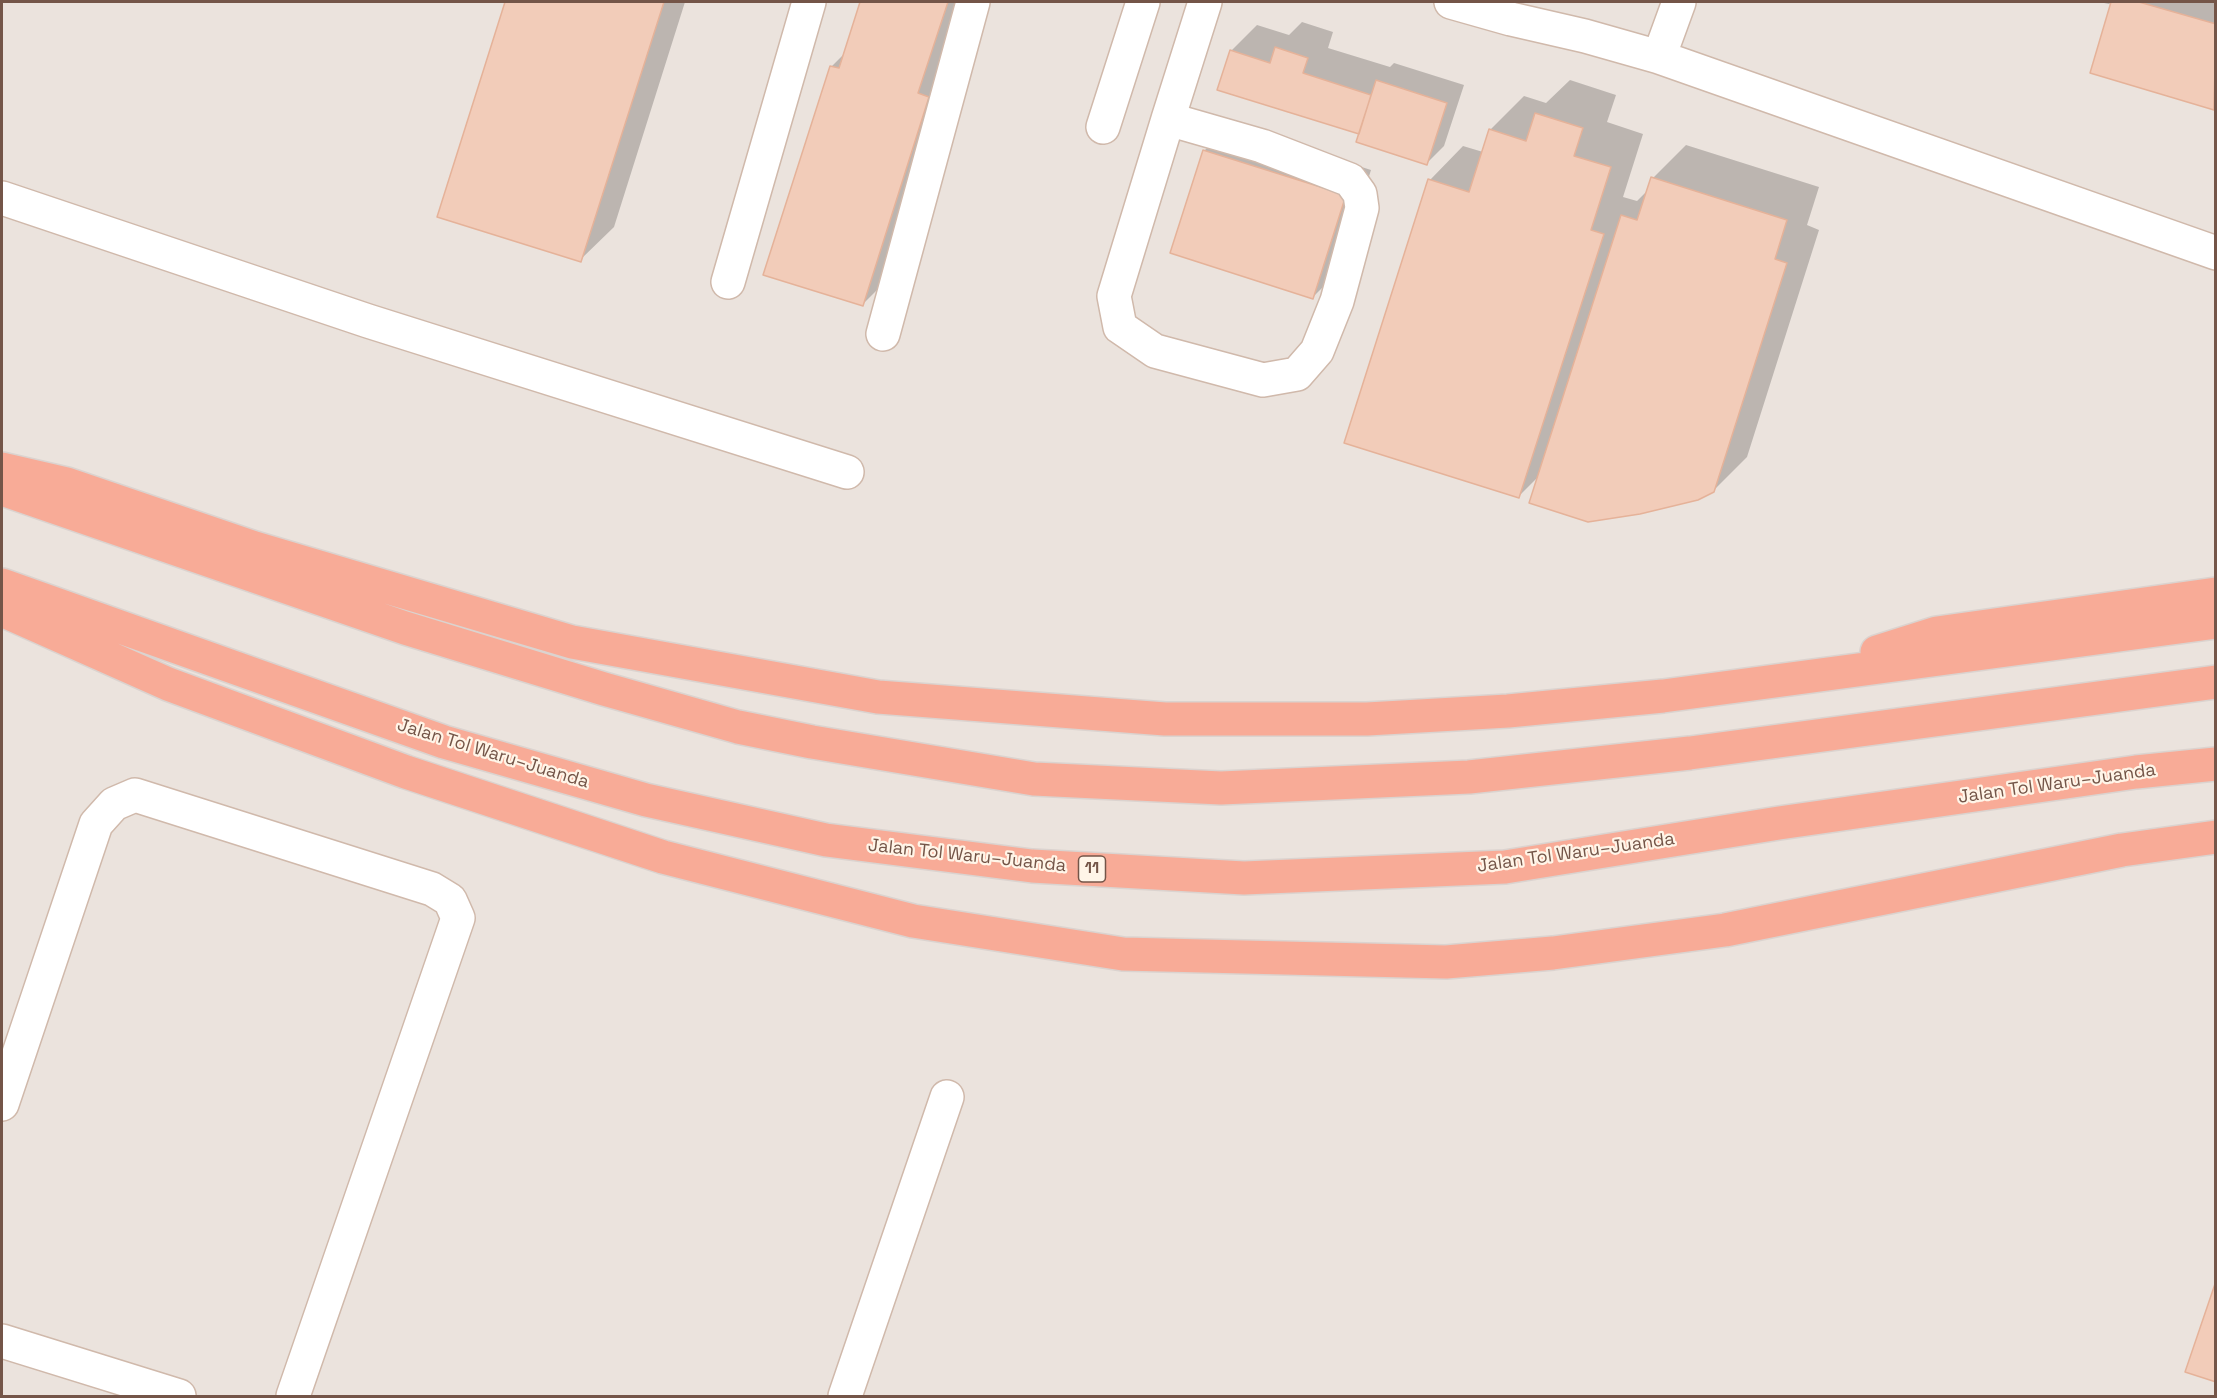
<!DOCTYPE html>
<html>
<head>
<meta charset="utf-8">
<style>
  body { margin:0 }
  #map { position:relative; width:2217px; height:1398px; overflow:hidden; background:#fdf1e2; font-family:"Space Grotesk",sans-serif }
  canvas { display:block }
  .frame { position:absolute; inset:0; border:3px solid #745548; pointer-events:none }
</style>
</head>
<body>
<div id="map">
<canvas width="2217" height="1398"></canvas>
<div class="frame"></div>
</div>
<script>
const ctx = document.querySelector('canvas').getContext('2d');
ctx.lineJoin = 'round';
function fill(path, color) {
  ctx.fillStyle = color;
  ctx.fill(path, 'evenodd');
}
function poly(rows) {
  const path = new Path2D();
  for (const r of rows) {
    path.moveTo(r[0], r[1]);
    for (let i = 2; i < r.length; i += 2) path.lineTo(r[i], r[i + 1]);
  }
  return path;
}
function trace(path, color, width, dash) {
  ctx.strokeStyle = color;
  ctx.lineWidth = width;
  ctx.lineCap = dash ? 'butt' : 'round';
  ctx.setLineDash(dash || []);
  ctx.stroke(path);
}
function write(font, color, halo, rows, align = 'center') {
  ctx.font = font + ' "Space Grotesk",sans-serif';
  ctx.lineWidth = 4.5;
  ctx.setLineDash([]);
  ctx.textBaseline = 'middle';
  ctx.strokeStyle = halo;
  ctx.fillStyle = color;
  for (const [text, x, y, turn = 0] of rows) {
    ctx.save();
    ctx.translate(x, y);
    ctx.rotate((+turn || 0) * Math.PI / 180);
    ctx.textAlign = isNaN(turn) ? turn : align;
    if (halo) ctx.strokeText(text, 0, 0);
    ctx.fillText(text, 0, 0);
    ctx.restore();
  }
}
fill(poly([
  [2,2,2215,2,2215,1396,2,1396]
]), '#ebe3dd');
fill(poly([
  [507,2,685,2,614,227,580,260,439,216],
  [862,2,969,2,896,271,862,305,831,67,846,52],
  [2099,2,2112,2,2109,4],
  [2113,2,2216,2,2216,106,2213,108,2092,72],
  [1302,22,1333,32,1328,48,1390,67,1394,63,1464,85,1444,146,1427,163,1362,129,1231,51,1257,25,1289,35],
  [1570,80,1616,95,1607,122,1643,134,1623,197,1637,201,1649,189,1653,178,1686,145,1819,187,1807,225,1819,230,1747,457,1713,491,1539,476,1519,496,1430,180,1463,146,1483,152,1490,130,1524,96,1546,103],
  [1230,125,1371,170,1339,271,1313,297,1204,151]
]), '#0003');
const building = poly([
  [505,2,664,2,581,262,437,217,505,2],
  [860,2,948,2,918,93,929,97,863,306,763,275,830,66,839,68,860,2],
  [2111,2,2139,2,2216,24,2214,110,2090,73,2111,2],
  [1275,47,1308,58,1303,73,1371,95,1359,134,1217,90,1230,50,1270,63,1275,47],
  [1376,80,1447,103,1427,165,1356,142,1376,80],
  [1535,113,1583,128,1574,156,1611,167,1591,230,1604,234,1519,498,1344,443,1428,179,1469,192,1489,129,1526,141,1535,113],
  [1203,150,1346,195,1313,299,1170,253,1203,150],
  [1651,177,1787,220,1775,259,1787,263,1714,492,1698,500,1640,514,1588,522,1529,503,1621,215,1637,220,1651,177],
  [2216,1281,2216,1382,2185,1372,2216,1281]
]);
fill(building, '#f2ccb9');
trace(building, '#e5b299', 1.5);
const minor = poly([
  [1451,2,1511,19,1585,36,1659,57,2216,253],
  [1659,57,1679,2],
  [1168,119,1262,146,1350,180,1360,194,1362,208,1337,301,1317,351,1297,374,1263,380,1155,351,1120,327,1114,296,1168,119],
  [1168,119,1205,2],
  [1103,127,1143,2],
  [2,198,368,321,847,472],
  [728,282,809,2],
  [883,334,973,2],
  [2,1104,96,824,114,804,135,795,432,889,450,900,458,918,293,1396],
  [2,1341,179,1396],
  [845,1396,947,1097]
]);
const highway = poly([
  [2,469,67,484,255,548,572,642,878,697,1165,719,1367,719,1508,711,1663,696,2216,622],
  [2,489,405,628,604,689,738,727,812,742,1034,779,1221,788,1469,777,1690,753,2216,682],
  [2,585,444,742,646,800,826,840,1032,866,1244,878,1505,867,1779,823,2136,772,2216,764],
  [2,610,168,684,406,772,663,857,913,921,1123,954,1446,962,1553,953,1725,930,2122,850,2216,837],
  [1877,652,1937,633,2216,594]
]);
trace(minor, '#d0b9ab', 36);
trace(highway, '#dbd3cf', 36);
trace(minor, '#fff', 33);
trace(highway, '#f8ab97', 33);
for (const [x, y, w] of [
  [1092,869,27]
]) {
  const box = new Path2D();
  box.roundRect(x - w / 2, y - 13, w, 26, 4.5);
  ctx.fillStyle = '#fff5e8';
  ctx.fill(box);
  trace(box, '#745548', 1.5);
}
write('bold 16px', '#745548', null, [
  ["11",1092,869]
]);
write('18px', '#745548', '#fff5e8', [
  ["Jalan Tol Waru–Juanda",493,754,17],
  ["Jalan Tol Waru–Juanda",2057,784,-8],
  ["Jalan Tol Waru–Juanda",1576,853,-8],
  ["Jalan Tol Waru–Juanda",967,856,6]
]);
</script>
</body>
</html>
